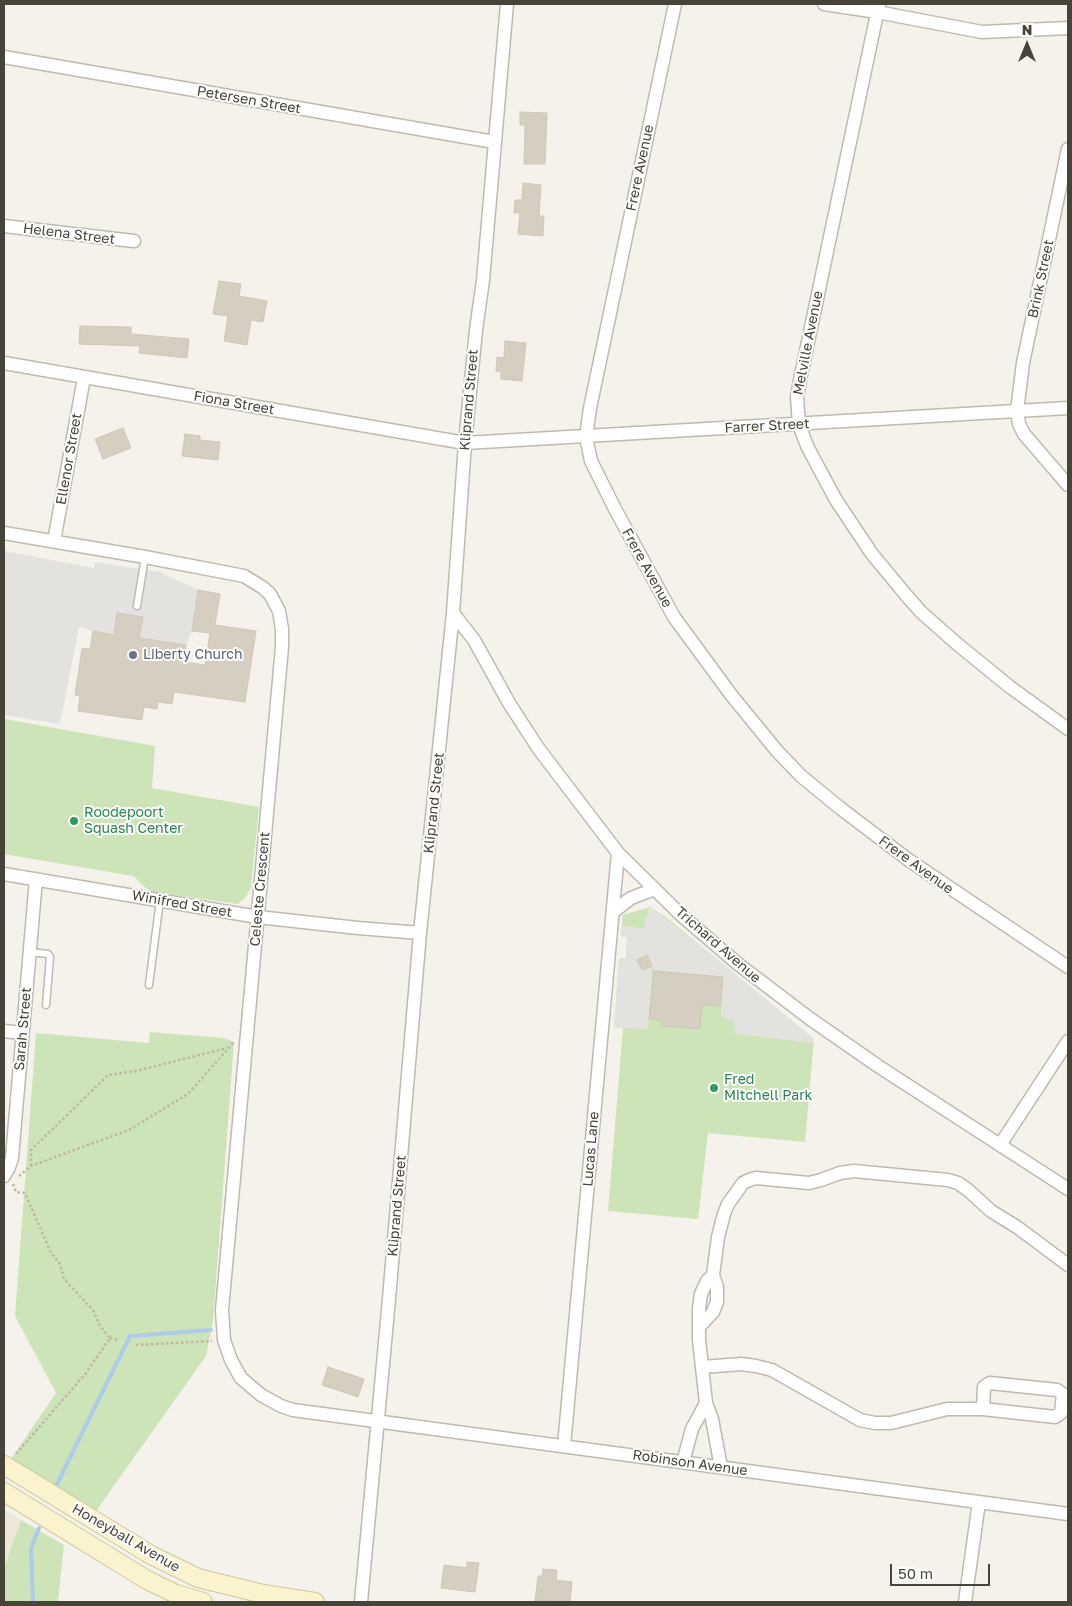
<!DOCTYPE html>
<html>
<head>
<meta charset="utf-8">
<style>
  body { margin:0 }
  #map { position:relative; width:1072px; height:1606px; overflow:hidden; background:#f4f2eb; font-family:"Golos Text",sans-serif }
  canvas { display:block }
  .frame { position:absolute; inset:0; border:5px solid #474339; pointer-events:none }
  .north { position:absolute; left:1002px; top:20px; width:50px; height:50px; -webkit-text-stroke:4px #fff; paint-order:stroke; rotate:0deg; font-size:14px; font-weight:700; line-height:20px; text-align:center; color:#474339 }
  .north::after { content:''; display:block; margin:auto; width:18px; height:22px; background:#474339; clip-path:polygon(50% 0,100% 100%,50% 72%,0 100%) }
  .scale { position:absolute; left:890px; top:1564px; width:100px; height:22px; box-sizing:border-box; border:2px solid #474339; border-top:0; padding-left:6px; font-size:15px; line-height:18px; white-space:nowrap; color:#474339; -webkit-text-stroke:4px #fff; paint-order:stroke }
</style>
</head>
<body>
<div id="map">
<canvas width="1072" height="1606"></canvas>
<div class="frame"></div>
<div class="north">N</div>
<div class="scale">50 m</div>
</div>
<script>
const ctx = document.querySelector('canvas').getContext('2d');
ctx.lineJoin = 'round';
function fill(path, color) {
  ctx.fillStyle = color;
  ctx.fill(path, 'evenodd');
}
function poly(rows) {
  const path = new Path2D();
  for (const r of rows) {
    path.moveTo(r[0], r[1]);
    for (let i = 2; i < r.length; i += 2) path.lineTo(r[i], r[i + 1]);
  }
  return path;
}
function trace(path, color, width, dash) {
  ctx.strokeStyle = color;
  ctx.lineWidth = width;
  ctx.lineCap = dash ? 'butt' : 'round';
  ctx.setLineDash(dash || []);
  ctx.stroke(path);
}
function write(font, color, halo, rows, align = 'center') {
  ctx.font = font + ' "Golos Text",sans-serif';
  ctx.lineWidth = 4;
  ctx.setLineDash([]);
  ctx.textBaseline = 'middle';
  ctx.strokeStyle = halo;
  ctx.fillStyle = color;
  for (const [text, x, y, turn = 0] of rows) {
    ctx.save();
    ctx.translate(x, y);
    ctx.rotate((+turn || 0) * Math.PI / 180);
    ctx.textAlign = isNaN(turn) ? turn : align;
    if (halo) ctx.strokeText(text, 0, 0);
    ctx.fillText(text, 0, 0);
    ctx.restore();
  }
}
fill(poly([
  [4,1509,21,1520,4,1568]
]), '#ece7d6');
fill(poly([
  [4,719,155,746,152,788,259,807,251,887,246,897,238,904,154,892,147,889,133,876,4,854],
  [650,907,667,918,814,1039,805,1142,708,1133,698,1219,608,1211,623,1028,614,1028,619,958,626,958,627,937,621,936,623,915],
  [150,1032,224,1038,234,1042,213,1321,206,1356,96,1511,9,1462,56,1393,15,1316,36,1033,149,1043],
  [21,1520,64,1545,58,1602,4,1602,4,1568]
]), '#cce4b7');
fill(poly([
  [4,551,94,568,95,562,160,572,198,590,192,631,186,645,139,638,143,618,117,613,114,635,93,631,79,627,60,724,4,715],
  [650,907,700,945,814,1039,814,1043,735,1034,734,1022,721,1016,723,977,654,971,647,956,637,960,642,970,650,967,652,972,648,1029,614,1028,619,958,626,958,627,937,621,936,622,926,643,928]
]), '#e3e2df');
trace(poly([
  [57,1484,130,1336,211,1330],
  [33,1602,31,1548,39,1528]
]), '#adcceb', 4);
const building = poly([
  [520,112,547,113,545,164,524,164,525,125,520,125,520,112],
  [523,183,541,185,539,216,544,216,543,236,518,234,520,213,514,213,515,200,522,200,523,183],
  [219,281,241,284,239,296,267,301,263,322,251,320,247,345,224,341,228,316,213,314,219,281],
  [80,326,131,327,131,334,189,339,187,358,139,353,140,346,79,344,80,326],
  [505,341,526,343,522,381,501,379,501,372,496,371,497,357,504,358,505,341],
  [123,428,131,448,103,459,95,439,123,428],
  [185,434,200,436,200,440,220,442,218,460,182,456,185,434],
  [198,590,220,594,215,625,256,631,245,702,174,692,172,704,158,702,157,709,144,707,142,720,78,711,80,696,75,695,82,648,90,649,93,631,114,635,117,613,143,617,139,638,186,645,184,662,205,665,210,633,192,631,198,590],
  [647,955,652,966,642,970,637,960,647,955],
  [654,971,723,977,720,1006,702,1005,700,1029,662,1026,662,1021,649,1019,654,971],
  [328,1367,364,1379,358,1397,322,1385,328,1367],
  [467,1562,479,1563,475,1592,441,1588,444,1565,467,1568,467,1562],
  [543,1569,557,1570,556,1580,572,1582,570,1602,535,1601,538,1576,542,1576,543,1569]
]);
fill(building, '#d5cec1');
trace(building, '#cfc7b5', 1);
const lane = poly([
  [137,606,145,557],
  [29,952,48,954,50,957,46,1005],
  [149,985,160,900]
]);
const street = poly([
  [675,4,590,408,586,437,591,461,615,509,674,617,732,696,777,751,801,776,840,808,910,861,1068,967],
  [824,4,877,12,982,32,1068,28],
  [879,4,801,375,797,397,799,425,808,448,836,500,872,554,906,595,921,612,956,643,1010,687,1068,729],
  [4,57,494,142],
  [1068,149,1023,363,1017,411,1019,424,1024,434,1068,485],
  [4,226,134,241],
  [4,363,465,443,1068,408],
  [4,533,145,557,244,576,262,587,270,594,279,611,282,629,282,647,222,1310,224,1340,231,1360,241,1378,261,1395,281,1406,293,1410,1068,1514],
  [54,541,84,378],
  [453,613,474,640,509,703,538,748,618,853,681,915,738,964,809,1018,878,1066,1068,1189],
  [4,874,258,917,358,928,420,933],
  [613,912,631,898,655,889],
  [4,1031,22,1033],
  [1000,1145,1068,1041],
  [4,1176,9,1167,12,1158,36,879],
  [713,1275,707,1281,701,1294,699,1308,699,1340,706,1403,712,1419,721,1467],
  [699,1327,713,1312,717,1302,717,1287,713,1275,718,1237,724,1214,728,1204,743,1183,749,1180,756,1178,809,1183,821,1180,840,1173,854,1171,948,1180,958,1183,968,1190,991,1211,1017,1227,1068,1265],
  [703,1367,741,1364,756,1366,772,1370,860,1420,875,1423,891,1423,947,1409,983,1409,1055,1417,1061,1413,1063,1394,1057,1390,990,1383,984,1387,983,1409],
  [564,1446,618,853],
  [683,1462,692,1429,706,1403],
  [361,1602,389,1299,420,933,453,613,465,443,476,330,483,280,507,4],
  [965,1602,979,1502]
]);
const secondary = poly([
  [4,1465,151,1555,198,1578,263,1594,315,1602],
  [4,1492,147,1580,176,1594,203,1602]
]);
trace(lane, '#bfbaae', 9);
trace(street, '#bfbaae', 15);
trace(secondary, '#cfc79e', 20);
trace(poly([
  [31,1166,31,1150,108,1075,136,1071,227,1048],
  [19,1176,31,1166,129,1130,188,1094,234,1042],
  [13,1184,16,1192,25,1193,51,1253,60,1264,64,1279,93,1310,100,1326,110,1338,86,1373,15,1455],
  [110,1338,118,1340],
  [136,1345,212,1341]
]), '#bfb7a0', 2.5, [2.5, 2.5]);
trace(lane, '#fff', 6);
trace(street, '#fff', 12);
trace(secondary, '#faf3ce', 18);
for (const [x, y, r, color] of [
  [133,655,5,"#6b7280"],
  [74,821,5,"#2e9e5b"],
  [714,1088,5,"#2e9e5b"]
]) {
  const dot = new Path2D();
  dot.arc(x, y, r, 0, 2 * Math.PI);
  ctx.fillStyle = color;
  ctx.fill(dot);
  trace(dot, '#fff', 2);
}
write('14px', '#474339', '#fff', [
  ["Petersen Street",249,100,10],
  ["Frere Avenue",640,168,-78],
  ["Helena Street",69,234,7],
  ["Brink Street",1041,279,-78],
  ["Melville Avenue",808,343,-79],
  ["Kliprand Street",469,400,-85],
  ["Fiona Street",234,403,10],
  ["Farrer Street",767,426,-3],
  ["Ellenor Street",69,459,-80],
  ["Frere Avenue",647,568,61],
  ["Kliprand Street",434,803,-84],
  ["Frere Avenue",916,865,36],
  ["Celeste Crescent",260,889,-85],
  ["Winifred Street",182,904,10],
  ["Trichard Avenue",718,945,41],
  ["Sarah Street",23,1029,-85],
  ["Lucas Lane",591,1149,-85],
  ["Kliprand Street",397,1206,-85],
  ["Robinson Avenue",690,1463,8],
  ["Honeyball Avenue",126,1538,30]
]);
write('14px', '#5b616d', '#fff', [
  ["Liberty Church",143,655]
], 'left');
write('14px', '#27864d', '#fff', [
  ["Roodepoort",84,813],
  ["Squash Center",84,829],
  ["Fred",724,1080],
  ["Mitchell Park",724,1096]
], 'left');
</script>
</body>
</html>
